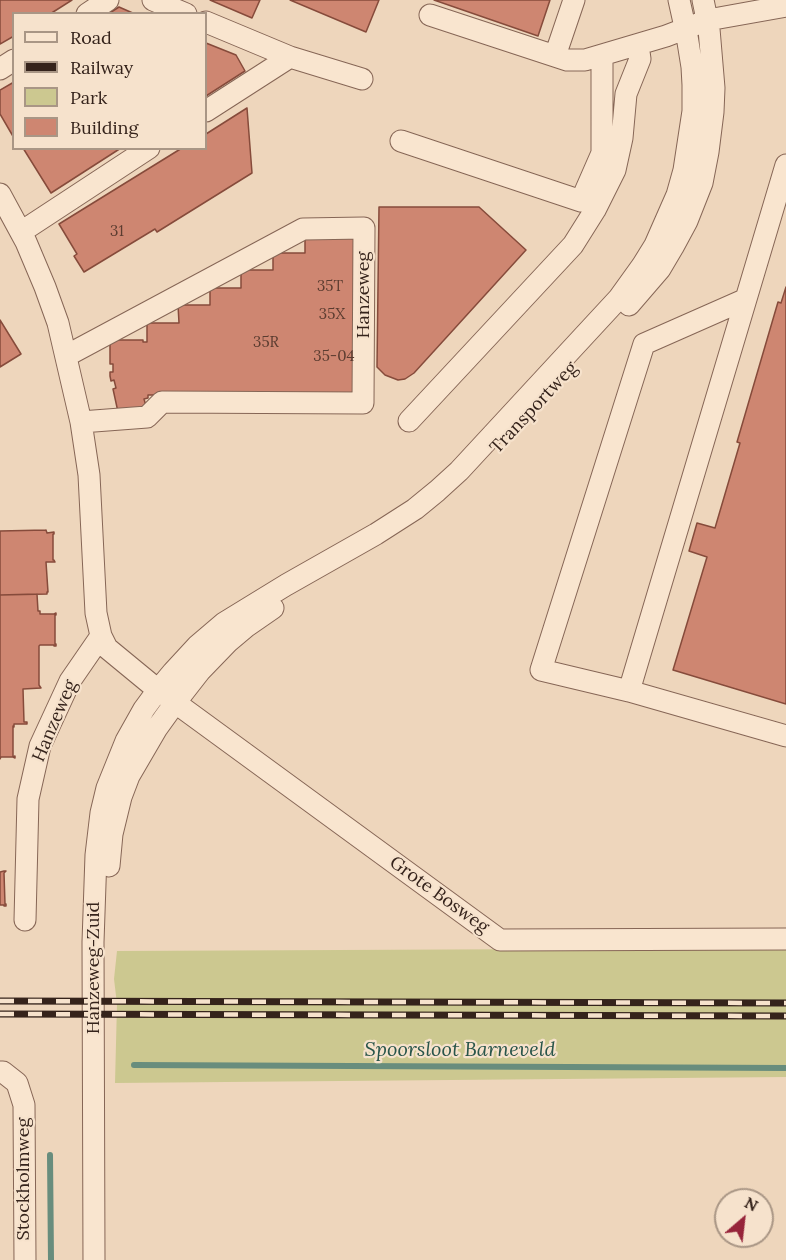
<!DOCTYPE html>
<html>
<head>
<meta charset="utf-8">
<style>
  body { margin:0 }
  #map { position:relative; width:786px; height:1260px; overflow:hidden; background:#eed6bc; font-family:Lora,serif }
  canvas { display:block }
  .legend { position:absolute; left:12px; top:12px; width:195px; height:138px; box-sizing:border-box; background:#f6e2cc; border:2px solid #a99685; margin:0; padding:8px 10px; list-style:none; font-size:18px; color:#35231b }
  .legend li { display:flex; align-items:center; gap:12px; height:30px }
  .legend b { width:30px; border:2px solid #a99685 }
  .north { position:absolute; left:714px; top:1188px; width:60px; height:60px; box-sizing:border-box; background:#f6e2cc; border:2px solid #a99685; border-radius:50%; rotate:28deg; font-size:16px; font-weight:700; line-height:24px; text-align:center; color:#35231b }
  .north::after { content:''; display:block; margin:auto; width:21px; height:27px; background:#96243a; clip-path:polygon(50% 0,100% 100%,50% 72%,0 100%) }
</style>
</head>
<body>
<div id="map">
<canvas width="786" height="1260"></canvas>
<ul class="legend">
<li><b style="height:8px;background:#f9e5cf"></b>Road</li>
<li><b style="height:8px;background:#35231b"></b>Railway</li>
<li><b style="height:16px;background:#ccc890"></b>Park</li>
<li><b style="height:16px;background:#ce8671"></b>Building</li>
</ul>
<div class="north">N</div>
</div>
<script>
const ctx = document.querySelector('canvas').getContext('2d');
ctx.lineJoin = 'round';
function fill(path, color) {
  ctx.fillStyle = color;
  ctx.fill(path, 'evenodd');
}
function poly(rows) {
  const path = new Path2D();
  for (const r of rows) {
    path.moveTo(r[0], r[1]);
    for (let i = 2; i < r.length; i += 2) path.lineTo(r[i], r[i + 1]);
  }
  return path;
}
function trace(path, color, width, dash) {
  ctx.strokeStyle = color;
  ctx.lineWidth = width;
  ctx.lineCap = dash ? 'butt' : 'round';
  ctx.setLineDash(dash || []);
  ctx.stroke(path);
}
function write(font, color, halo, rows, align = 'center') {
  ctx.font = font + ' Lora,serif';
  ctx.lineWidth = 4.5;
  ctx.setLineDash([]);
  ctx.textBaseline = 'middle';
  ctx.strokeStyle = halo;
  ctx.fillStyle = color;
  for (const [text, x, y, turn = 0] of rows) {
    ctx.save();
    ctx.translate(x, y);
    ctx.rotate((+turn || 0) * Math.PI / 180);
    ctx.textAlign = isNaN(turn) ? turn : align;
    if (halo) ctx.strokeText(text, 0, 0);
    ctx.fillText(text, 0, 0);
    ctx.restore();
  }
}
fill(poly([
  [786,948,786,1077,115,1083,117,1004,114,979,117,951]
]), '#ccc890');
trace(poly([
  [134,1065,786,1068],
  [50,1155,51,1260]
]), '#688d7d', 6);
const building = poly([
  [0,0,72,0,50,14,14,14,14,36,0,44,0,0],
  [210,0,260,0,252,18,210,0],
  [290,0,379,0,366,32,290,0],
  [434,0,550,0,538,36,434,0],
  [119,7,135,14,108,14,119,7],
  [206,43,236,55,245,71,206,96,206,43],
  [14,82,14,138,0,114,0,90,14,82],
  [247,108,252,173,157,232,155,229,84,272,74,256,77,254,59,224,182,148,206,148,206,134,247,108],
  [23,148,121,148,51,193,23,148],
  [379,207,479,207,526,250,414,373,405,379,398,380,385,375,377,367,379,207],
  [358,235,358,395,148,395,148,398,144,399,146,406,118,412,113,389,116,388,114,380,111,381,110,376,110,372,113,372,113,364,110,364,110,340,143,340,143,342,147,342,147,323,179,323,178,305,210,305,210,288,241,288,241,270,273,270,273,253,305,253,305,236,358,235],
  [786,287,786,704,673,670,707,557,689,551,697,523,715,528,740,443,737,442,778,302,781,303,786,287],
  [0,320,21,354,0,367,0,320],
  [46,530,47,533,54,532,54,534,53,534,53,560,54,560,55,562,46,562,48,592,47,592,47,594,0,595,0,531,46,530],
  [37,594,38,611,40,611,40,614,54,614,56,613,56,615,55,615,55,644,56,644,56,646,54,646,54,645,40,645,39,646,39,685,41,688,23,689,24,722,27,722,27,724,14,724,14,727,13,726,13,757,15,756,15,758,13,757,1,757,0,759,0,595,37,594],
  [4,871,6,871,4,873,5,904,6,904,6,906,4,906,4,905,0,905,0,872,4,871]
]);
fill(building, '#ce8671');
trace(building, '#864b3b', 1.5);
const minor = poly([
  [153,0,186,14],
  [87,14,108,0],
  [430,15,567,60,585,60,666,36,708,20,786,6],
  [206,22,290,57],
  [555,56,574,0],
  [0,69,14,60],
  [206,111,290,57,362,79],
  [401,141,581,201,602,153,602,56],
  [0,194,26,242,45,287,58,323,81,422,89,475,96,613,101,636,107,648,158,690,500,940,786,939],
  [21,232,149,148],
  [746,299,644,344,541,670,629,691,786,736],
  [629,305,660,269,673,247,687,221,702,183,708,152,713,112,714,88,709,29,703,0],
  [66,356,303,229,364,228,363,403,162,402,147,417,81,422],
  [409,421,573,245,595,210,615,170,622,138,626,94,640,59,638,45],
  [629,691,786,165],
  [109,866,112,834,121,797,129,776,157,728,175,703,200,671,228,642,247,626,273,608],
  [25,920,28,799,40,746,70,681,101,636],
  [0,1072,3,1072,17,1083,24,1105,25,1260],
  [94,1260,93,942,96,855,101,813,107,788,126,741,144,709,158,690,173,672,197,646,224,623,286,585,376,534,415,509,437,491,459,471,619,298,642,266,655,245,677,195,684,170,693,111,693,85,692,67,687,36,679,0]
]);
trace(minor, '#866656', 23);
trace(minor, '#f9e5cf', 21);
const rail = poly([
  [0,1001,786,1003],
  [0,1014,786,1016]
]);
trace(rail, '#35231b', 7);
trace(rail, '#f6e2cc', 4.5, [14]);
write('15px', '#5b3c30', null, [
  ["31",117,232],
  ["35T",330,287],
  ["35X",332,315],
  ["35R",266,343],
  ["35-04",334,357]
]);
write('18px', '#35231b', '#f6e2cc', [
  ["Hanzeweg",364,295,-90],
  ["Transportweg",534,408,-47],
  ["Hanzeweg",55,721,-67],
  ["Grote Bosweg",439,895,36],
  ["Hanzeweg-Zuid",94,968,-90],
  ["Stockholmweg",24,1179,-90]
]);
write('italic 20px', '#29554a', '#f6e2cc', [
  ["Spoorsloot Barneveld",460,1050]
]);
</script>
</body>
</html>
